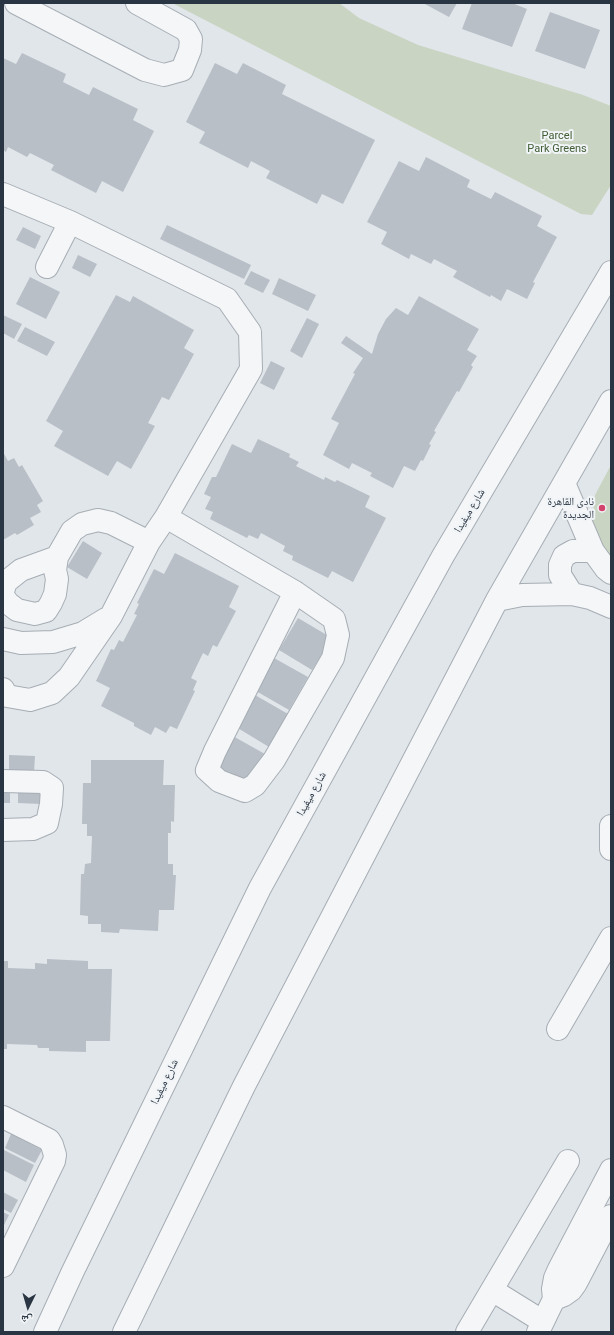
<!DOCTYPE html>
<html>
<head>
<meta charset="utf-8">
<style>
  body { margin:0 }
  #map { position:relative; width:614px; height:1335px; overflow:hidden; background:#e1e6ea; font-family:Roboto,"Noto Naskh Arabic",sans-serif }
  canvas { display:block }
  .frame { position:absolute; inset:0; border:4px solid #293542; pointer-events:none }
  .north { position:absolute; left:8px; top:1287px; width:40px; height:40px; -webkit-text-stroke:3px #f1f4f7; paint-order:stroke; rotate:185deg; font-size:11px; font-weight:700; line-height:16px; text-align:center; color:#293542 }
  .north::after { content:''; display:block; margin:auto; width:14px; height:18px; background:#293542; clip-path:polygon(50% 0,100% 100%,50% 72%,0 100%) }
</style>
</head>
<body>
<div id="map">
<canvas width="614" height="1335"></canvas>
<div class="frame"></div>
<div class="north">ش</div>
</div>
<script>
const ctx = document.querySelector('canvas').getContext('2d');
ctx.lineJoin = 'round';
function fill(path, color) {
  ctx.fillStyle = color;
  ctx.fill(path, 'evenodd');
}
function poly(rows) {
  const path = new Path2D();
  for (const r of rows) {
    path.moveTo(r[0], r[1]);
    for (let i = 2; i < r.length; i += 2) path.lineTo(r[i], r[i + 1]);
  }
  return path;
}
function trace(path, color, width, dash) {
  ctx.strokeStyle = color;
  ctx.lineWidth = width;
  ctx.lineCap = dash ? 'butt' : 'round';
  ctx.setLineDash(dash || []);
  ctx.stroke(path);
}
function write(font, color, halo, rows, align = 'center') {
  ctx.font = font + ' Roboto,"Noto Naskh Arabic",sans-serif';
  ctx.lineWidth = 4;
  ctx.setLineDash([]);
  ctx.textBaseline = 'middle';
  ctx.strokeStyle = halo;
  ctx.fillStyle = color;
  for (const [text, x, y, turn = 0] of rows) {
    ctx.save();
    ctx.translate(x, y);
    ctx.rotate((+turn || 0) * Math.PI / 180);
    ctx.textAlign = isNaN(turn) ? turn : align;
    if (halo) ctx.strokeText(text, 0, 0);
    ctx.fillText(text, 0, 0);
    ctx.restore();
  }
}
fill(poly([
  [172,3,339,3,359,18,418,45,583,95,611,106,611,185,592,215,581,214],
  [611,465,611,560,605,554,592,521,595,495]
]), '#c9d4c2');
fill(poly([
  [423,3,457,3,449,17],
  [472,3,512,3,527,9,512,47,462,29],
  [550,12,600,30,585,69,535,51],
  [22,53,66,74,63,82,89,95,93,87,138,109,133,120,154,131,123,192,102,181,96,193,51,170,54,165,30,153,27,157,8,147,6,152,3,150,3,58,16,64],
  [215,63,237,74,243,63,286,85,282,94,375,140,343,204,322,194,317,204,266,178,270,171,251,161,248,168,199,143,205,132,186,122],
  [426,157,470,180,467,187,491,199,495,192,542,216,537,226,557,237,533,282,535,283,527,299,507,289,501,301,491,295,490,297,453,277,457,271,434,259,431,264,411,254,409,259,381,244,387,232,367,222,399,161,419,171],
  [167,225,251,265,244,279,160,239],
  [23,227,41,236,35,249,16,240],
  [78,255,97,264,90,277,72,268],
  [251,271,270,280,263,293,244,284],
  [30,277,60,292,46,319,16,304],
  [279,278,316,295,308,311,272,294],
  [116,295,130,302,133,296,194,330,184,348,194,354,169,400,162,397,148,423,155,426,131,469,117,461,108,476,54,446,63,431,46,421],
  [419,296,479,329,467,350,477,356,471,365,473,367,459,392,457,391,434,431,436,432,429,444,431,445,423,461,421,460,415,471,404,466,393,488,370,476,372,473,352,463,349,469,323,455,339,423,331,419,355,374,353,373,363,358,341,343,346,336,372,354,378,334,386,319,396,308,408,315],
  [3,315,22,324,14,339,3,333],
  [307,318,319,324,302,358,290,351],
  [25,327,55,342,47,356,17,341],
  [271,361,285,368,274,390,260,383],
  [258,439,290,454,289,457,299,462,296,466,324,480,325,477,335,482,337,480,370,496,365,507,386,518,353,582,332,571,328,578,292,560,293,556,283,551,285,546,261,533,258,539,249,535,247,538,210,519,213,512,205,509,211,497,204,494,212,477,216,477,232,444,251,453],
  [3,452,8,461,14,458,19,467,22,465,43,501,37,505,41,512,30,518,34,525,17,535,15,533,3,540],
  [83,541,102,553,87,579,67,567],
  [175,553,239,586,229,607,236,611,217,647,213,645,208,656,203,653,191,678,197,681,193,690,195,691,177,729,170,726,166,733,155,727,151,735,134,726,134,723,101,706,110,688,96,681,111,649,114,650,119,640,123,642,137,615,134,614,139,604,137,603,154,569,164,574],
  [298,618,332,638,312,670,279,650],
  [274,658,308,677,289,710,256,691],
  [255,695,288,714,269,747,236,727],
  [231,735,265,754,246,786,212,767],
  [9,755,35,756,34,772,9,771],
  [91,760,164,760,163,785,175,785,174,822,171,821,171,833,168,833,168,864,173,864,173,875,176,875,174,910,159,910,158,931,120,929,119,933,101,932,101,924,88,924,88,916,80,915,81,874,84,874,85,864,91,863,92,836,87,836,87,824,82,824,83,783,91,783],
  [3,788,10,788,10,803,3,803],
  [18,788,40,789,40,804,18,803],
  [47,959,88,961,88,969,112,969,110,1041,86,1041,86,1052,49,1051,49,1048,38,1048,37,1045,7,1044,7,1049,3,1049,3,961,8,961,8,968,35,969,35,963,47,964],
  [11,1134,42,1150,35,1163,5,1148],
  [4,1150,34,1165,26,1182,3,1170,3,1152],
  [3,1192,18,1200,11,1213,3,1209],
  [3,1212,9,1215,3,1227]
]), '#b8bfc7');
const minor = poly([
  [16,3,145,70,164,75,182,70,190,50,191,39,186,30,137,3],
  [3,194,70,222,227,299,250,332,251,369,166,517,149,542,111,616,69,677,52,693,30,700,7,696,3,689],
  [47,267,70,222],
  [564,483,593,551,606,569,611,573],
  [166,517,295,592,334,619,338,635,333,658,274,760,255,785,245,791,219,781,207,770,215,751,295,592],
  [3,591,6,582,21,570,57,557],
  [572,594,560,575,560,565,564,556,573,551,593,551],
  [3,596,8,603,17,610,35,614,46,611,51,603,55,594,57,579,55,570,57,557,72,531,82,524,98,520,111,523,149,542],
  [497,600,522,595,572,594,590,598,611,607],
  [3,639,21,643,53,642,83,633,106,619],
  [3,781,43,782,52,788,51,804,47,823,33,829,3,830],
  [611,826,611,849],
  [558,1029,611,938],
  [3,1117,49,1140,52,1145,55,1155,54,1161,3,1266],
  [492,1290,542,1321],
  [554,1299,564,1295,571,1290,576,1283,611,1216],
  [45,1332,73,1271,260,888,443,556,611,272],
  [124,1332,244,1086,497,600,611,401],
  [467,1332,568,1161],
  [538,1332,554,1299,553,1289,555,1278,559,1269,611,1170]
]);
trace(minor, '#a6adb4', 24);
trace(minor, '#f4f6f8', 22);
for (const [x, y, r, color] of [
  [602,508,4,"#d1446b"]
]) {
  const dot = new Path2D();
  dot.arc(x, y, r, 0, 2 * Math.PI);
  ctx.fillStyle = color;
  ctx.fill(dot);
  trace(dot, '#f1f4f7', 1.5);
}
write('11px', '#425e36', '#f1f4f7', [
  ["Parcel",557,136],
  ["Park Greens",557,149]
]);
write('11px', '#293542', '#f1f4f7', [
  ["نادى القاهرة",594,502],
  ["الجديدة",594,515]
], 'right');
write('11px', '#293542', '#f1f4f7', [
  ["شارع ميفيدا",470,511,-59],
  ["شارع ميفيدا",312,794,-61],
  ["شارع ميفيدا",165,1082,-64]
]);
</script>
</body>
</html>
